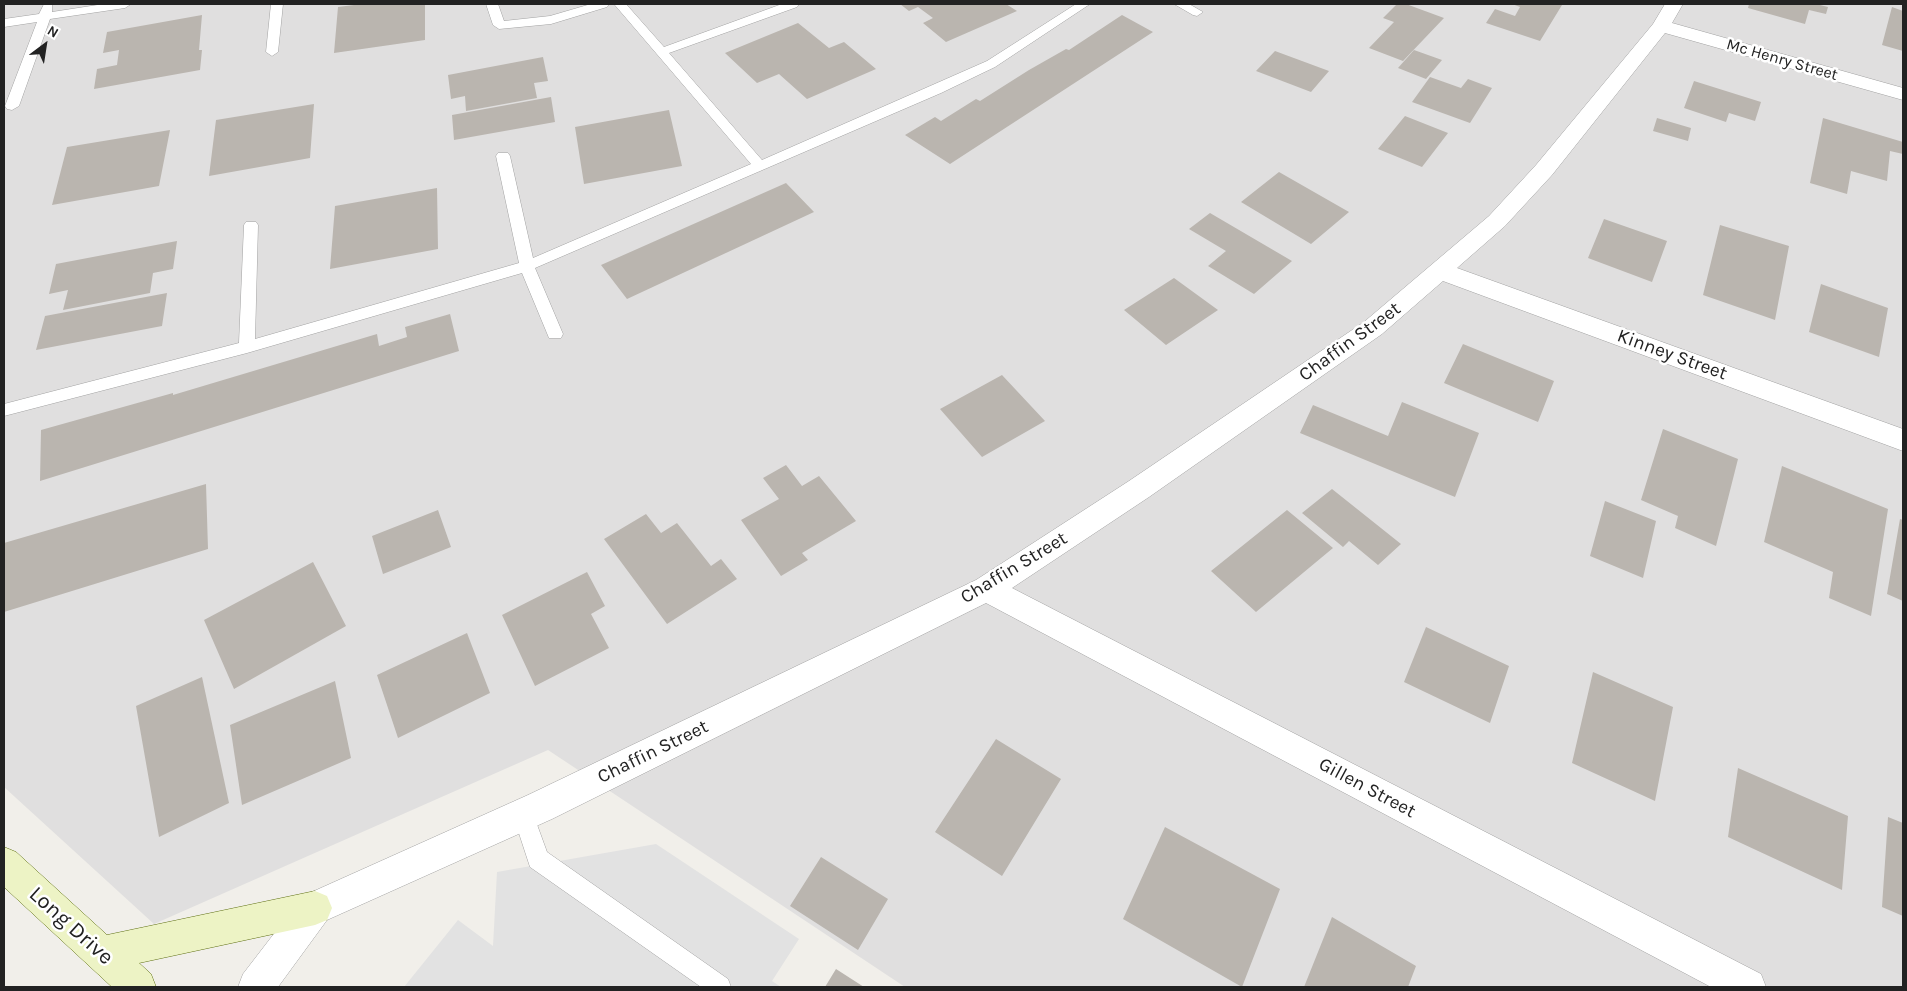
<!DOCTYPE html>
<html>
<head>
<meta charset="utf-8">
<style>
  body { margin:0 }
  #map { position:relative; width:1907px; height:991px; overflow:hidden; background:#f1efea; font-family:Karla,sans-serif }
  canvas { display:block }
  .frame { position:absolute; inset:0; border:5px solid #222; pointer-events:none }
  .north { position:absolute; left:20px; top:20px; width:50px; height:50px; -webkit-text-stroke:4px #fff; paint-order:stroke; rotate:31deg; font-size:14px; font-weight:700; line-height:20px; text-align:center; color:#222 }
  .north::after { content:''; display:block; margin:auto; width:18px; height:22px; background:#222; clip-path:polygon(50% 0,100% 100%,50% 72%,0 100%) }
</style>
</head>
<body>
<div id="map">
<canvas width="1907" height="991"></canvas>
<div class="frame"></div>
<div class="north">N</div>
</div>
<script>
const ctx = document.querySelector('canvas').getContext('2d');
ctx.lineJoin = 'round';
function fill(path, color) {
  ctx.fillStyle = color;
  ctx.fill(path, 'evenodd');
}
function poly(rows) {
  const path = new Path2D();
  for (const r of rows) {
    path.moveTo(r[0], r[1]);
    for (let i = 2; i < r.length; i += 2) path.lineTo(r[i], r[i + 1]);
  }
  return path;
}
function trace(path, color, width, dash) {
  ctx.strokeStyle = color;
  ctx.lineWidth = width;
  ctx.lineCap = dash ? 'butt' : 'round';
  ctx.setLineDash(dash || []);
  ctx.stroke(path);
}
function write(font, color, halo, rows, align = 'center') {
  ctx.font = font + ' Karla,sans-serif';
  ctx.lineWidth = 5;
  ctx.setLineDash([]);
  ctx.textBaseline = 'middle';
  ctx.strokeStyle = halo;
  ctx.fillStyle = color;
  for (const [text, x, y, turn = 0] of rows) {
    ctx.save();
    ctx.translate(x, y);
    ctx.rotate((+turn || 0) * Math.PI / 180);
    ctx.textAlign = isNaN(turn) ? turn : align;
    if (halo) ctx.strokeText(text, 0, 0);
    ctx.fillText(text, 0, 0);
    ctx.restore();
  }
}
fill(poly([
  [5,4,1903,4,1903,987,905,987,548,750,154,924,4,787]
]), '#e0dfdf');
fill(poly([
  [656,844,799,939,772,981,781,987,404,987,458,920,493,946,497,872]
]), '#e2e2e2');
fill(poly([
  [362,4,425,4,425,40,334,53,338,7],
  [900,4,1006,4,1017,11,946,42,923,23,933,18,918,7,909,11],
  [1397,4,1406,4,1444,18,1403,61,1369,48,1394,22,1383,18],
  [1512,4,1557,4,1562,5,1540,41,1486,23,1495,9,1515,16,1520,7],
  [1749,4,1816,4,1828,7,1826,14,1809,10,1805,24,1748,8],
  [1892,7,1903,11,1903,51,1882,45],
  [202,15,199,50,202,50,200,70,94,89,97,69,117,65,119,50,103,53,107,32],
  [1122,15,1153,32,950,164,905,135,935,117,941,121,976,99,980,101,1029,70,1066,49,1069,50],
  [798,23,829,48,844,42,876,69,807,99,779,74,757,83,725,53],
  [1414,50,1442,60,1426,79,1398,68],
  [1275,51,1329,71,1311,92,1256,71],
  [543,57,548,81,534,83,537,98,466,111,465,96,451,99,448,75],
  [1430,77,1461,88,1468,79,1492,88,1470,123,1412,102],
  [1694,81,1761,102,1755,121,1729,113,1726,122,1684,108],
  [551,97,555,122,454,140,452,115],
  [314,104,310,158,209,176,216,120],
  [669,110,682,166,584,184,575,127],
  [1405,116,1448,133,1422,167,1378,149],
  [1657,118,1691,128,1688,141,1653,131],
  [1823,118,1903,142,1903,154,1890,151,1887,181,1851,171,1847,194,1810,183],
  [170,130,159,186,52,205,67,147],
  [1279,172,1349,212,1311,244,1241,202],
  [786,183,814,212,627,299,601,265],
  [437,188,438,249,330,269,335,206],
  [1210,213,1292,261,1254,294,1208,266,1226,251,1189,229],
  [1604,219,1667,241,1652,282,1588,258],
  [1720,225,1789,246,1775,320,1703,295],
  [177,241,173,269,153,273,150,293,63,310,68,290,49,294,56,264],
  [1174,278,1218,310,1166,345,1124,310],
  [1821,284,1888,308,1879,357,1809,332],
  [167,293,162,326,36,350,45,316],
  [450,314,459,351,40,481,41,430,173,393,173,395,377,334,379,346,407,337,405,327],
  [1463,344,1554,381,1538,422,1444,383],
  [1002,375,1045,421,982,457,940,409],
  [1402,402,1479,433,1455,497,1300,433,1313,405,1388,436],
  [1663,429,1738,459,1716,546,1675,528,1678,516,1641,500],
  [786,465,802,486,819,476,856,521,802,553,808,560,781,576,741,520,779,499,763,478],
  [1782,466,1888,509,1871,616,1829,598,1833,572,1764,542],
  [206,484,208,549,4,612,4,543],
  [1332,489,1401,544,1378,565,1349,541,1343,547,1302,513],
  [1605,501,1656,521,1643,578,1590,556],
  [438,510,451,547,383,574,372,536],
  [1287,510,1333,548,1256,612,1211,571],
  [646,514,661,533,677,523,711,566,721,559,737,579,667,624,604,539],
  [1900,519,1903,520,1903,601,1887,594],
  [313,562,346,626,234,689,204,620],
  [587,572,605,606,591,614,609,648,535,686,502,615],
  [1426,627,1509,666,1490,723,1404,682],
  [467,633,490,693,398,738,377,675],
  [1593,672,1673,707,1655,801,1572,763],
  [202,677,229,803,159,837,136,706],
  [335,681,351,758,242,805,230,725],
  [996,739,1061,779,1002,876,935,832],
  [1738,768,1848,816,1842,890,1728,837],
  [1888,817,1903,823,1903,916,1882,907],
  [1165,827,1280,889,1242,987,1123,919],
  [821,857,888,899,858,950,790,906],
  [1332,917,1416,966,1408,987,1304,987],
  [836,969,864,987,825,987]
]), '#bab5af');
const service = poly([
  [44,4,52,4,52,12,104,4,131,4,125,8,50,19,19,106,12,110,7,109,5,106,37,22,4,27,4,19,39,14,44,4],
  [271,4,283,4,278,52,272,56,266,52,271,4],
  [486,4,498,4,504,21,550,16,591,4,609,4,607,7,551,24,499,29,493,25,486,4],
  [614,4,626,4,664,47,782,4,799,4,797,7,669,53,762,160,987,61,1076,4,1090,4,995,67,941,93,535,268,563,334,561,338,549,338,522,273,247,353,4,416,4,404,239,343,244,225,246,222,256,222,258,225,255,339,519,263,496,156,498,153,508,153,510,156,533,258,751,164,614,4],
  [1174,4,1189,4,1203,12,1197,16,1193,15,1174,4],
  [524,804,531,808,547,852,728,979,731,987,701,987,530,867,513,815,517,808,524,804]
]);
const minor = poly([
  [1665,4,1683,4,1672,23,1903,88,1903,100,1665,33,1552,175,1505,226,1457,268,1903,429,1903,451,1443,281,1382,334,1149,497,1012,588,1761,974,1766,987,1711,987,986,603,552,819,327,920,278,987,238,987,243,974,303,896,528,795,976,580,1129,481,1364,322,1489,216,1536,165,1653,24,1665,4]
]);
const secondary = poly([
  [4,847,16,852,107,935,315,891,327,896,332,908,327,920,315,925,139,963,151,974,156,987,112,987,4,887,4,847]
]);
trace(service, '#a3a3a3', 1);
trace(minor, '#a3a3a3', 1);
trace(secondary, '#5e6f12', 1);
fill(service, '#fff');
fill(minor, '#fff');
fill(secondary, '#edf3c5');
write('16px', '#222', '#fff', [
  ["Mc Henry Street",1782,60,16]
]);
write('19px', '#222', '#fff', [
  ["Chaffin Street",1350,342,-36],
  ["Kinney Street",1672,355,20],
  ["Chaffin Street",1014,568,-31],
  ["Chaffin Street",653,752,-26],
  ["Gillen Street",1367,788,28]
]);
write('22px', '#222', '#fff', [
  ["Long Drive",71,926,42]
]);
</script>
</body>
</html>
